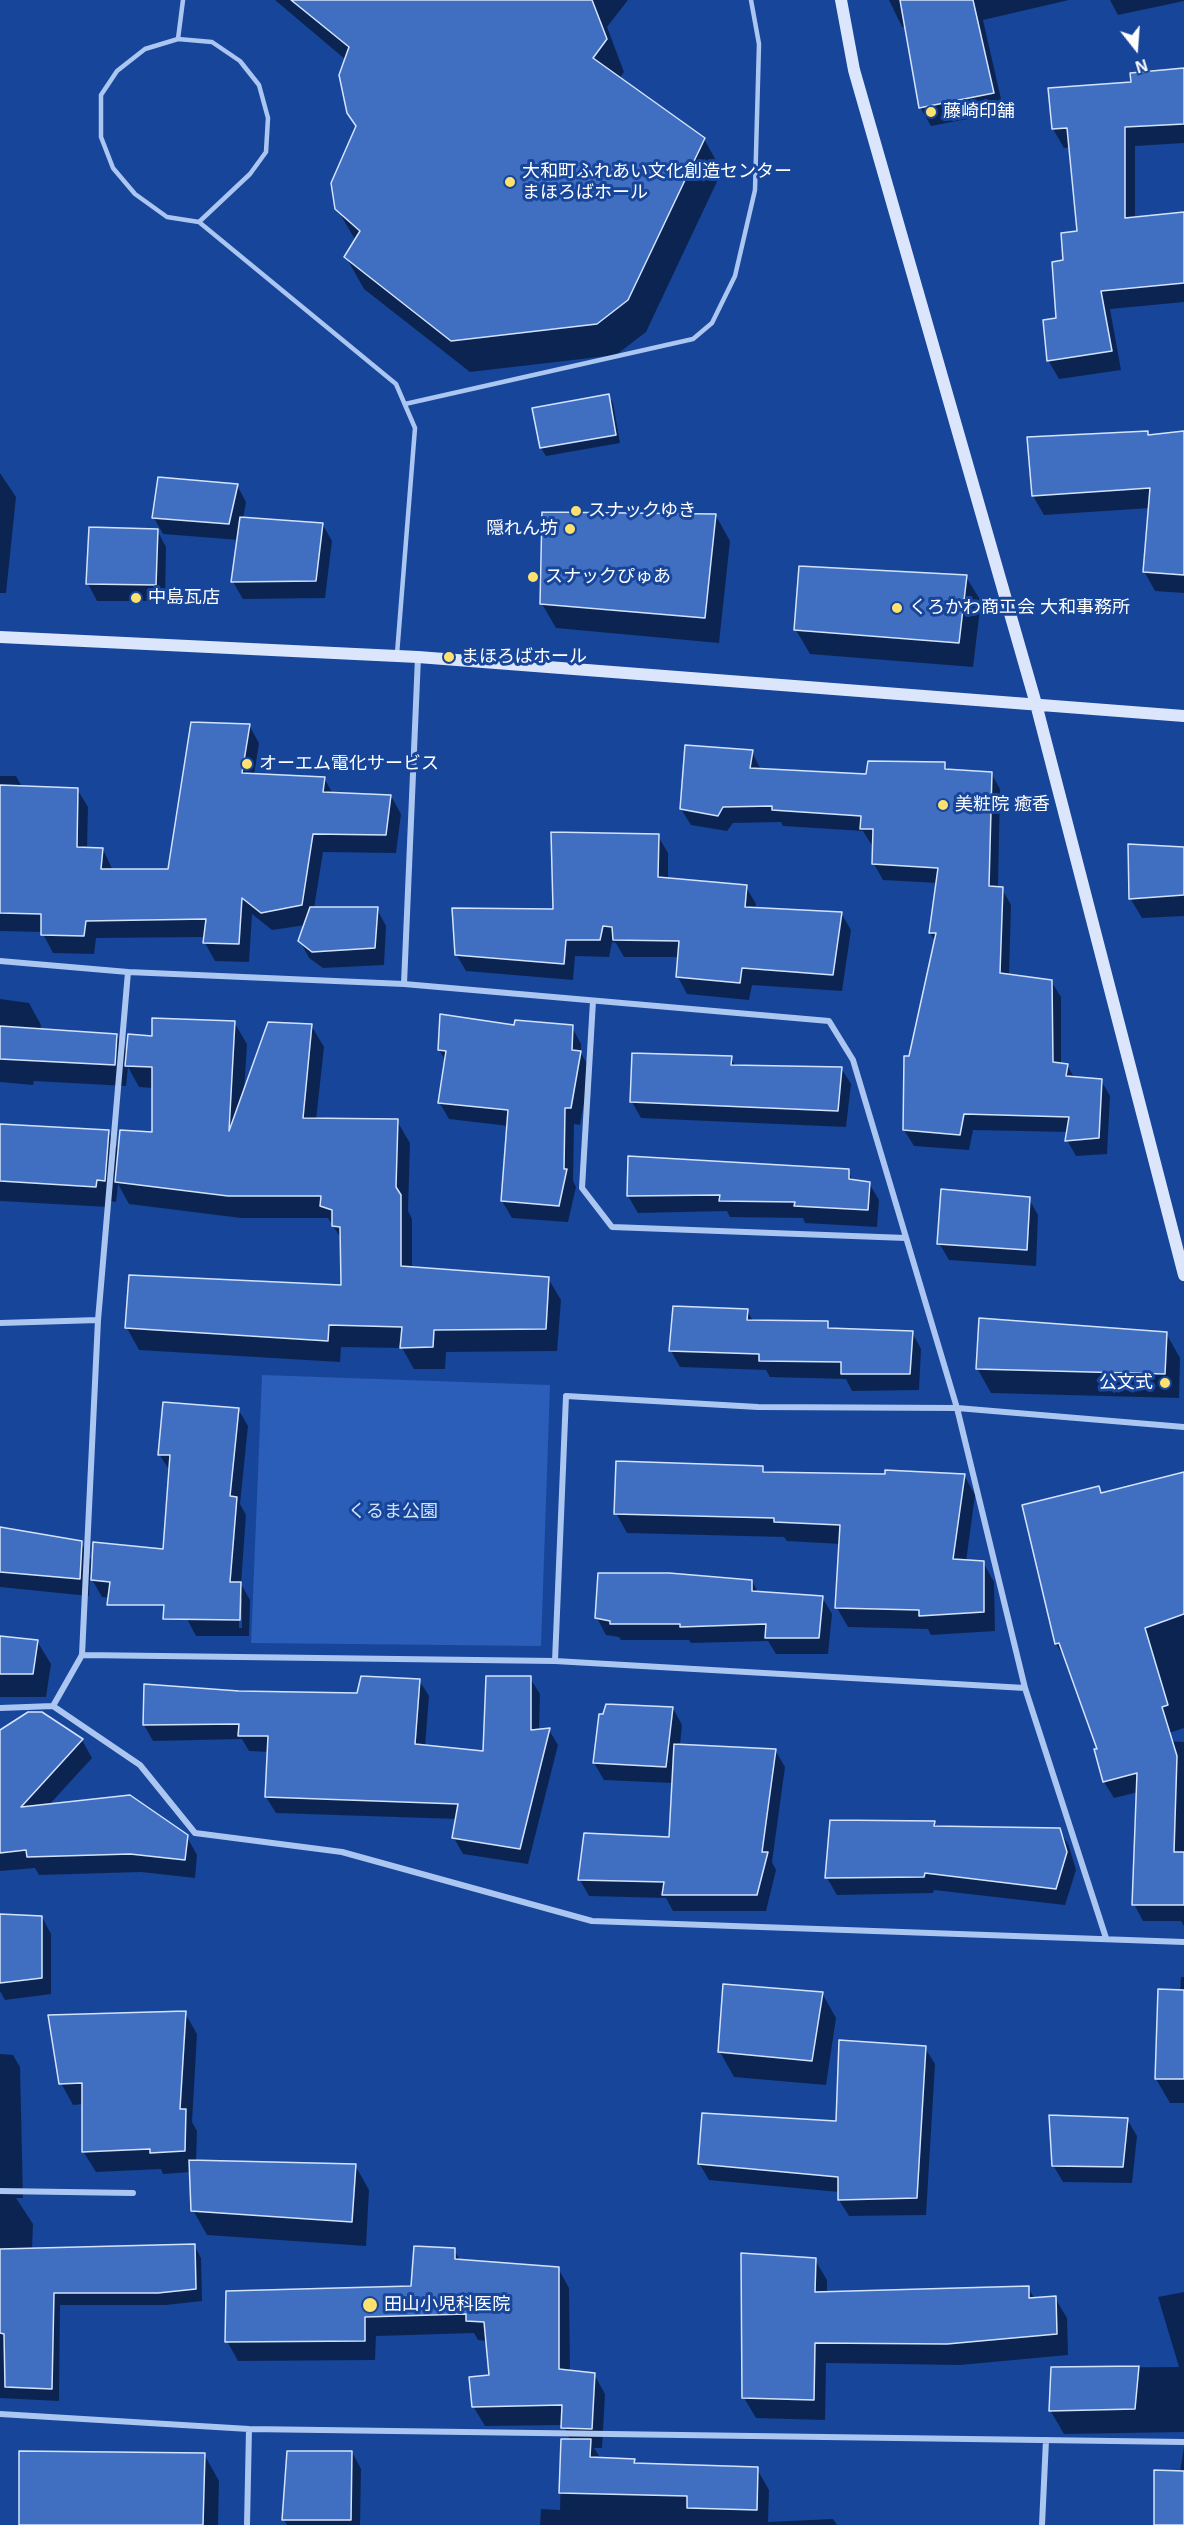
<!DOCTYPE html>
<html>
<head>
<meta charset="utf-8">
<style>
  body { margin:0 }
  #map { position:relative; width:1184px; height:2525px; overflow:hidden; background:#17459a; font-family:Helvetica,sans-serif }
  canvas { display:block }
  .north { position:absolute; left:1106px; top:18px; width:60px; height:60px; -webkit-text-stroke:4px #17459a; paint-order:stroke; rotate:163deg; font-size:16px; font-weight:700; line-height:24px; text-align:center; color:#fff }
  .north::after { content:''; display:block; margin:auto; width:21px; height:27px; background:#fff; clip-path:polygon(50% 0,100% 100%,50% 72%,0 100%) }
</style>
</head>
<body>
<div id="map">
<canvas width="1184" height="2525"></canvas>
<div class="north">N</div>
</div>
<script>
const ctx = document.querySelector('canvas').getContext('2d');
ctx.lineJoin = 'round';
function fill(path, color) {
  ctx.fillStyle = color;
  ctx.fill(path, 'evenodd');
}
function poly(rows) {
  const path = new Path2D();
  for (const r of rows) {
    path.moveTo(r[0], r[1]);
    for (let i = 2; i < r.length; i += 2) path.lineTo(r[i], r[i + 1]);
  }
  return path;
}
function trace(path, color, width, dash) {
  ctx.strokeStyle = color;
  ctx.lineWidth = width;
  ctx.lineCap = dash ? 'butt' : 'round';
  ctx.setLineDash(dash || []);
  ctx.stroke(path);
}
function write(font, color, halo, rows, align = 'center') {
  ctx.font = font + ' Helvetica,"Noto Sans JP",sans-serif';
  ctx.lineWidth = 6;
  ctx.setLineDash([]);
  ctx.textBaseline = 'middle';
  ctx.strokeStyle = halo;
  ctx.fillStyle = color;
  for (const [text, x, y, turn = 0] of rows) {
    ctx.save();
    ctx.translate(x, y);
    ctx.rotate((+turn || 0) * Math.PI / 180);
    ctx.textAlign = isNaN(turn) ? turn : align;
    if (halo) ctx.strokeText(text, 0, 0);
    ctx.fillText(text, 0, 0);
    ctx.restore();
  }
}
fill(poly([
  [262,1375,550,1385,541,1646,251,1643]
]), '#2a5eb8');
fill(poly([
  [275,0,628,0,607,27,624,72,619,79,704,139,722,171,646,332,616,355,470,372,364,289,346,257,356,241,337,209,357,128,348,113,346,60],
  [889,0,1069,0,983,20,1004,112,931,126,920,107,906,26,902,27],
  [1110,0,1184,0,1184,1,1118,15],
  [1184,70,1184,143,1135,146,1135,218,1184,213,1184,302,1110,309,1121,370,1059,379,1048,360,1058,320,1065,261,1078,232,1071,147,1064,148,1053,129,1049,90,1133,83],
  [608,395,613,403,620,443,546,456,541,448],
  [1147,433,1149,436,1184,433,1184,593,1155,591,1144,571,1150,508,1044,515,1033,496],
  [0,473,16,497,6,593,0,593],
  [237,485,246,502,243,519,323,525,332,541,325,598,243,599,233,582,239,540,163,534,154,518],
  [716,516,730,541,719,643,556,628,542,604],
  [157,530,166,547,165,601,97,601,88,584],
  [966,577,981,601,973,667,810,654,796,630],
  [249,725,259,743,254,775,324,778,333,794,391,796,401,814,396,853,323,852,314,908,377,909,386,926,384,965,323,968,309,958,300,941,306,925,272,930,252,914,249,962,215,961,205,943,205,937,96,938,94,954,53,953,42,932,0,931,0,776,16,776,22,787,77,789,88,807,87,849,103,849,113,871,170,871],
  [752,752,761,770,868,775,944,764,948,770,991,773,1000,789,998,888,1002,889,1011,905,1009,976,1051,981,1061,997,1061,1065,1067,1065,1075,1079,1101,1080,1110,1096,1107,1154,1076,1156,1067,1140,1068,1132,973,1130,969,1150,914,1146,904,1130,910,1058,936,942,930,933,937,883,883,880,874,864,874,845,871,844,863,831,783,826,781,822,733,823,727,831,691,825,681,809],
  [658,836,668,853,668,880,746,887,756,904,755,909,841,913,851,930,842,991,752,985,749,1000,687,994,678,977,679,957,624,957,616,943,612,942,609,957,575,956,573,980,466,971,456,954,555,911],
  [1184,848,1184,916,1142,918,1130,898],
  [0,999,29,1003,41,1025,40,1030,117,1035,128,1054,153,1037,234,1022,247,1044,244,1092,311,1025,324,1047,316,1120,397,1121,410,1143,408,1211,412,1219,412,1268,548,1278,561,1300,557,1351,446,1352,445,1369,414,1369,402,1348,341,1347,340,1362,139,1350,127,1328,342,1286,342,1240,328,1218,241,1218,129,1204,118,1184,116,1202,108,1201,108,1207,0,1201,0,1126,108,1131,119,1150,153,1133,153,1088,139,1087,128,1067,126,1086,34,1081,33,1085,0,1082],
  [516,1027,572,1027,581,1044,581,1053,590,1069,580,1125,574,1124,573,1181,576,1187,568,1222,512,1218,502,1201,509,1126,449,1119,439,1102,446,1061,439,1050],
  [731,1058,736,1067,841,1068,851,1084,846,1127,641,1118,632,1102],
  [848,1171,854,1182,869,1183,879,1200,877,1227,805,1223,803,1218,730,1217,727,1211,638,1213,628,1196],
  [1029,1199,1038,1215,1036,1266,949,1260,939,1243],
  [747,1310,753,1321,827,1323,831,1330,912,1332,921,1349,919,1390,852,1391,846,1379,770,1377,766,1370,680,1367,671,1351],
  [1166,1333,1180,1358,1179,1398,991,1393,977,1368],
  [238,1409,248,1426,240,1504,246,1515,241,1584,250,1600,249,1636,196,1636,187,1619,187,1605,102,1597,90,1576,89,1596,0,1587,0,1529,81,1543,93,1563,164,1550,170,1471,159,1454],
  [239,1599,242,1599,242,1628,239,1628],
  [762,1467,766,1474,964,1475,975,1495,966,1562,983,1562,994,1582,995,1631,931,1635,928,1629,848,1627,837,1608,840,1544,787,1541,784,1537,627,1533,616,1513],
  [1184,1474,1184,1728,1148,1740,1184,1742,1184,1926,1181,1921,1143,1921,1134,1904,1138,1792,1114,1798,1104,1782,1099,1750,1066,1660,1056,1644,1023,1506,1098,1487,1102,1494],
  [752,1581,758,1592,822,1597,832,1614,828,1654,776,1654,768,1641,691,1643,689,1640,621,1640,619,1637,606,1635,597,1618],
  [0,1637,37,1641,51,1664,46,1697,0,1697],
  [530,1678,540,1694,539,1730,549,1730,558,1745,528,1864,463,1854,454,1838,457,1819,276,1813,266,1797,269,1752,249,1751,242,1739,153,1741,144,1725,239,1693,359,1695,419,1680,429,1696,425,1747,484,1753],
  [673,1708,682,1725,680,1745,775,1750,785,1767,772,1862,776,1870,766,1911,673,1911,666,1898,589,1896,580,1880,670,1839,673,1783,604,1780,594,1763],
  [41,1713,82,1740,92,1758,49,1805,187,1837,197,1855,195,1878,141,1872,39,1875,35,1868,0,1871,0,1732],
  [934,1822,937,1827,1059,1829,1069,1846,1076,1870,1065,1905,934,1890,933,1893,837,1895,827,1878],
  [0,1915,42,1917,51,1934,51,1994,5,2000,0,1991],
  [1181,1977,1184,1977,1184,2103,1170,2103,1156,2079,1178,2043],
  [822,1993,836,2018,826,2085,734,2077,720,2052],
  [185,2013,197,2034,192,2122,197,2131,196,2162,355,2165,369,2190,366,2246,207,2235,193,2210,191,2172,163,2174,161,2169,96,2172,83,2151,84,2104,73,2105,61,2083],
  [925,2048,935,2064,926,2215,849,2216,839,2200,839,2192,709,2180,699,2163,837,2122],
  [0,2054,13,2055,20,2067,23,2198,16,2198,33,2224,32,2250,194,2245,201,2258,202,2301,166,2305,60,2305,59,2401,0,2398],
  [1127,2119,1137,2136,1132,2183,1063,2182,1053,2165],
  [454,2250,461,2261,558,2268,569,2288,570,2372,594,2374,605,2394,602,2448,594,2448,601,2459,634,2461,636,2465,757,2469,769,2490,768,2522,833,2519,837,2525,540,2525,541,2509,560,2510,562,2440,570,2440,563,2425,485,2426,473,2406,490,2377,487,2341,478,2340,474,2333,376,2336,375,2360,238,2361,227,2341,412,2287],
  [815,2260,827,2280,827,2293,1028,2288,1035,2299,1055,2298,1067,2318,1068,2355,960,2365,826,2363,825,2420,756,2418,744,2398],
  [1184,2292,1184,2432,1064,2434,1050,2410,1052,2368,1179,2367,1158,2297],
  [1184,2447,1184,2525,1155,2525,1180,2472],
  [352,2452,361,2469,360,2525,287,2525,284,2520],
  [204,2454,219,2481,218,2525,21,2525]
]), '#0007');
const building = poly([
  [291,0,592,0,607,39,593,58,705,138,628,300,597,324,451,341,344,257,360,231,335,209,331,183,356,126,347,113,339,75,349,47,291,0],
  [900,0,973,0,994,93,919,108,900,0],
  [1184,68,1184,124,1125,127,1125,218,1184,212,1184,283,1101,291,1112,351,1047,361,1043,320,1056,318,1052,262,1063,260,1061,233,1077,231,1067,128,1052,129,1048,88,1131,82,1130,73,1184,68],
  [609,394,616,435,540,448,532,408,609,394],
  [1148,431,1148,435,1184,431,1184,575,1143,572,1150,488,1032,496,1027,437,1148,431],
  [158,477,238,484,229,524,152,518,158,477],
  [542,512,716,514,705,618,540,604,542,512],
  [240,517,323,523,316,581,231,582,240,517],
  [89,527,158,529,156,585,86,584,89,527],
  [799,566,967,575,959,643,794,630,799,566],
  [191,722,250,724,242,773,325,777,323,792,391,795,386,835,313,834,302,905,261,913,242,898,239,944,203,943,206,919,86,921,84,936,41,935,41,914,0,913,0,785,78,788,77,847,103,848,101,869,168,869,191,722],
  [685,745,753,750,750,768,866,774,868,761,945,762,945,769,992,772,989,886,1003,887,1000,973,1052,980,1053,1062,1068,1064,1066,1076,1102,1079,1099,1138,1065,1141,1069,1117,964,1114,960,1135,903,1130,904,1056,909,1056,936,933,929,933,938,868,872,864,873,829,860,829,861,816,772,810,772,806,723,807,718,816,680,809,685,745],
  [551,832,659,834,658,877,747,885,745,907,842,912,833,975,742,968,740,983,676,977,679,941,613,940,612,927,603,926,600,940,566,940,564,964,455,955,452,908,553,909,551,832],
  [1128,844,1184,847,1184,895,1129,899,1128,844],
  [310,907,378,907,375,948,312,952,298,941,310,907],
  [440,1014,514,1025,515,1020,573,1025,572,1050,581,1051,571,1108,565,1108,564,1169,567,1169,559,1206,501,1201,508,1110,438,1103,446,1051,438,1050,440,1014],
  [152,1018,235,1021,229,1131,268,1022,312,1024,303,1118,398,1119,396,1187,401,1195,401,1266,549,1277,546,1329,434,1330,433,1347,400,1348,402,1327,329,1325,328,1341,125,1328,129,1275,341,1285,340,1227,332,1226,332,1210,320,1206,321,1196,228,1196,115,1182,120,1130,152,1132,152,1067,125,1066,128,1034,152,1036,152,1018],
  [0,1026,117,1034,115,1065,0,1059,0,1026],
  [632,1053,732,1056,731,1065,842,1067,838,1111,630,1102,632,1053],
  [0,1124,109,1130,105,1181,97,1180,96,1187,0,1181,0,1124],
  [628,1156,849,1169,849,1179,870,1182,868,1210,794,1206,795,1202,719,1201,720,1195,627,1196,628,1156],
  [941,1189,1030,1197,1027,1250,937,1244,941,1189],
  [673,1306,748,1309,747,1320,828,1321,828,1328,913,1331,910,1374,841,1374,841,1362,759,1361,759,1354,669,1351,673,1306],
  [979,1318,1167,1332,1165,1374,976,1369,979,1318],
  [163,1402,239,1408,230,1496,237,1497,230,1582,241,1582,240,1620,163,1619,164,1605,107,1605,110,1582,91,1580,93,1542,163,1549,170,1455,158,1455,163,1402],
  [616,1461,763,1466,763,1472,885,1474,885,1470,965,1474,953,1559,984,1561,984,1612,919,1616,919,1610,835,1608,840,1525,774,1522,774,1518,614,1514,616,1461],
  [1184,1472,1184,1614,1145,1628,1168,1705,1162,1707,1177,1756,1174,1852,1184,1852,1184,1905,1132,1905,1137,1773,1103,1782,1094,1749,1097,1749,1059,1643,1055,1644,1022,1505,1099,1486,1101,1493,1184,1472],
  [0,1527,82,1541,80,1579,0,1572,0,1527],
  [598,1573,669,1573,752,1580,752,1591,823,1596,819,1638,765,1638,766,1624,680,1627,680,1624,610,1624,610,1621,595,1618,598,1573],
  [0,1636,38,1640,33,1674,0,1674,0,1636],
  [361,1676,420,1679,415,1744,483,1751,486,1676,531,1676,531,1730,550,1728,520,1849,452,1838,458,1804,265,1797,268,1736,238,1736,239,1724,143,1725,144,1684,239,1691,357,1693,361,1676],
  [606,1704,673,1707,666,1767,593,1763,599,1714,603,1714,606,1704],
  [28,1712,42,1712,83,1739,21,1807,130,1795,188,1835,185,1860,130,1854,27,1857,26,1850,0,1853,0,1730,28,1712],
  [674,1744,776,1749,762,1852,768,1852,757,1895,662,1895,664,1882,578,1880,584,1833,669,1837,674,1744],
  [830,1820,935,1821,934,1826,1060,1828,1067,1852,1056,1889,925,1873,924,1877,825,1878,830,1820],
  [0,1914,42,1916,42,1978,0,1983,0,1914],
  [723,1984,823,1992,812,2061,718,2052,723,1984],
  [1158,1989,1184,1990,1184,2079,1155,2079,1158,1989],
  [186,2011,180,2109,186,2109,185,2151,150,2153,150,2149,82,2152,82,2083,59,2084,48,2015,186,2011],
  [839,2040,926,2046,917,2198,838,2200,838,2177,698,2164,702,2113,836,2121,839,2040],
  [1049,2115,1128,2118,1123,2167,1052,2166,1049,2115],
  [189,2160,356,2164,352,2222,191,2211,189,2160],
  [195,2244,196,2289,158,2293,54,2293,52,2389,5,2387,4,2334,0,2333,0,2249,195,2244],
  [414,2246,455,2248,455,2259,559,2267,559,2369,595,2373,592,2429,561,2428,562,2405,472,2407,469,2377,489,2375,484,2322,466,2321,466,2314,365,2317,365,2341,225,2342,226,2291,411,2286,414,2246],
  [741,2253,816,2258,815,2292,1029,2286,1029,2298,1056,2296,1057,2334,947,2344,815,2343,814,2400,742,2398,741,2253],
  [1139,2366,1135,2409,1049,2411,1051,2367,1139,2366],
  [561,2439,591,2439,590,2457,635,2459,634,2463,758,2467,757,2510,687,2508,687,2496,559,2493,561,2439],
  [19,2451,205,2453,203,2525,19,2525,19,2451],
  [287,2451,352,2451,351,2520,282,2520,287,2451],
  [1154,2470,1184,2471,1184,2525,1154,2525,1154,2470]
]);
fill(building, '#406fc1');
trace(building, '#d4e3fc', 1.5);
trace(poly([
  [178,39,183,0],
  [199,222,250,174,266,152,268,118,259,85,240,61,212,42,178,39,145,49,117,71,101,95,101,137,113,168,135,194,167,217,199,222,396,384,415,428,397,654],
  [405,404,693,339,712,323,735,276,755,190,759,44,751,0]
]), '#acc6f2', 4.5);
trace(poly([
  [0,961,128,972,404,984,829,1021,853,1060,957,1408,1025,1688,1106,1938],
  [128,972,98,1320,82,1655,555,1661,566,1396,758,1407,957,1408,1184,1427],
  [404,984,418,657],
  [593,1001,582,1188,612,1227,906,1238],
  [0,1323,98,1320],
  [555,1661,1025,1688],
  [53,1706,82,1655],
  [0,1708,53,1706,140,1765,195,1833,342,1852,592,1921,1184,1942],
  [0,2191,133,2193],
  [0,2414,249,2429,1184,2442],
  [247,2525,249,2429],
  [1042,2525,1046,2440]
]), '#acc6f2', 6);
trace(poly([
  [841,0,854,70,1036,704,1184,1275],
  [0,637,418,657,1184,716]
]), '#dbe6fc', 12);
for (const [x, y, r, color] of [
  [931,112,6,"#ffe16d"],
  [510,182,6,"#ffe16d"],
  [576,511,6,"#ffe16d"],
  [570,529,6,"#ffe16d"],
  [533,577,6,"#ffe16d"],
  [136,598,6,"#ffe16d"],
  [897,608,6,"#ffe16d"],
  [449,657,6,"#ffe16d"],
  [247,764,6,"#ffe16d"],
  [943,805,6,"#ffe16d"],
  [1165,1383,6,"#ffe16d"],
  [370,2305,8,"#ffe16d"]
]) {
  const dot = new Path2D();
  dot.arc(x, y, r, 0, 2 * Math.PI);
  ctx.fillStyle = color;
  ctx.fill(dot);
  trace(dot, '#17459a', 2);
}
write('18px', '#fff', '#17459a', [
  ["藤崎印舗",943,112],
  ["大和町ふれあい文化創造センター",522,172],
  ["まほろばホール",522,193],
  ["スナックゆき",588,511],
  ["隠れん坊",558,529,"right"],
  ["スナックぴゅあ",545,577],
  ["中島瓦店",148,598],
  ["くろかわ商工会 大和事務所",909,608],
  ["まほろばホール",461,657],
  ["オーエム電化サービス",259,764],
  ["美粧院 癒香",955,805],
  ["公文式",1153,1383,"right"],
  ["田山小児科医院",384,2305]
], 'left');
write('18px', '#d4e3fc', '#17459a', [
  ["くるま公園",393,1512]
]);
</script>
</body>
</html>
